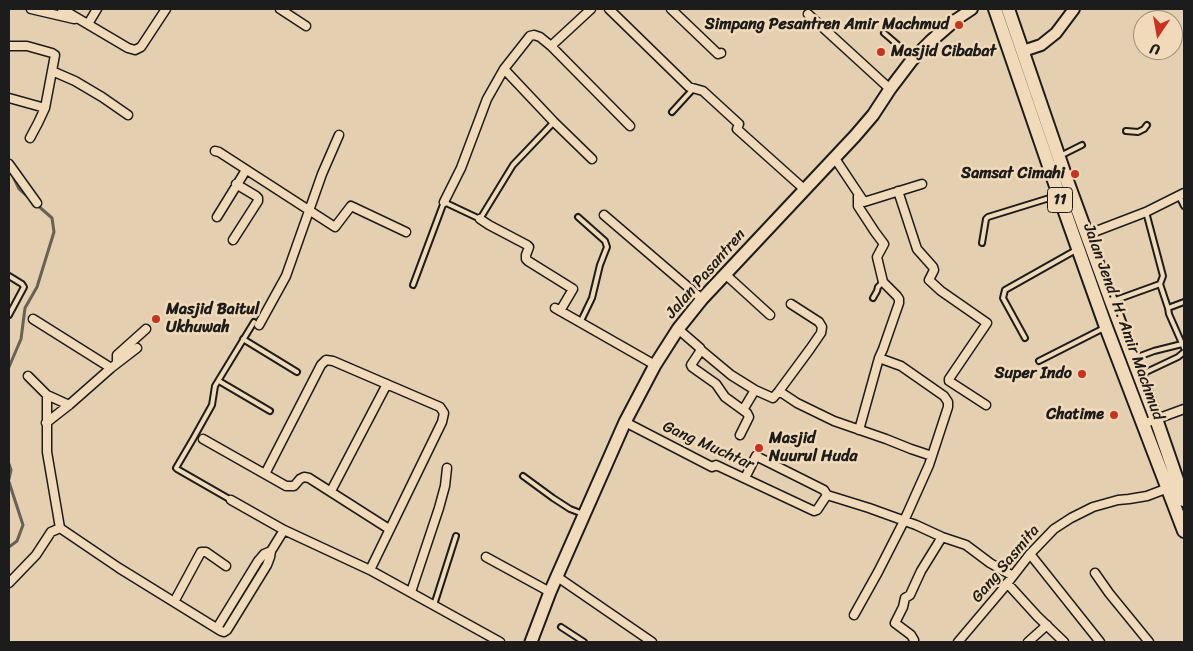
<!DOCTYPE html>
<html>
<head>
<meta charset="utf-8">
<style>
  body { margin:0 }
  #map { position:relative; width:1193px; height:651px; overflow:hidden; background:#e4cfb0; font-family:Sriracha,sans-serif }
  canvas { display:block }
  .frame { position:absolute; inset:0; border:10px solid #1c1c1c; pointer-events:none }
  .north { position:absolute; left:1133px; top:10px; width:50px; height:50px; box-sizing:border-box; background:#f1dab9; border:1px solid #9c8e7a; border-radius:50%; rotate:192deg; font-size:14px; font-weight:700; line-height:20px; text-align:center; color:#1c1c1c }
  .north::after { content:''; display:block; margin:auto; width:18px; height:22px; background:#c8321e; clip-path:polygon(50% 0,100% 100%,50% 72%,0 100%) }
</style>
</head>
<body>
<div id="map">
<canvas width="1193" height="651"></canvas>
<div class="frame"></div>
<div class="north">U</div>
</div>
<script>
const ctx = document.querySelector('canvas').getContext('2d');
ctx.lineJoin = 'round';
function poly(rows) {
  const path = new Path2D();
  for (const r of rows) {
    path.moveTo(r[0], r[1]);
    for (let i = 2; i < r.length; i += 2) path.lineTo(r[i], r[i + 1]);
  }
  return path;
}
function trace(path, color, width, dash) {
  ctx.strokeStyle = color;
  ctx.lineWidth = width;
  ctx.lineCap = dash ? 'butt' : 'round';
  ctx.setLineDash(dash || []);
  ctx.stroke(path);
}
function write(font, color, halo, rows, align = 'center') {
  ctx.font = font + ' Sriracha,sans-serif';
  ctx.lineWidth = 5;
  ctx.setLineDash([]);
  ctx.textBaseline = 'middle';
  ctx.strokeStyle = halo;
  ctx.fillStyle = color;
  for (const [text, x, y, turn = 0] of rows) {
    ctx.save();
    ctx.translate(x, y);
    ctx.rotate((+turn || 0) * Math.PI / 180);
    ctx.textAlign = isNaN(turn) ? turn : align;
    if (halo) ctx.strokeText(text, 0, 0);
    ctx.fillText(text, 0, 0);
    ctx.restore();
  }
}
trace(poly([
  [9,171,12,174,19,189,29,198],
  [9,367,21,339,25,308,37,287,54,232,52,218,36,204],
  [9,464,11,470,9,479],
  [9,482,23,525,17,541,9,547]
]), '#696155', 3);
const service = poly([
  [884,33,906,52,911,59],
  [672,112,693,89],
  [1126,131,1138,132,1144,129,1147,125],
  [1062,155,1082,145],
  [1179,196,1184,206],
  [578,217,605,241,607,247,600,265,592,298,580,323],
  [982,243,986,219,988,217,1056,196],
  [9,276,22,284,24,287,9,315],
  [1160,284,1168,308],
  [413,285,444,202,480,219,513,165,554,122],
  [873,298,877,291,878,287,883,282],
  [1113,301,1160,284,1163,276,1146,212],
  [1184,302,1168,308,1169,314,1184,348],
  [1025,338,1003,298,1005,290,1076,250],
  [243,339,297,372],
  [1135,358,1154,351,1182,344],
  [1039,361,1104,328],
  [1142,374,1178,357,1184,352],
  [219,381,270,411],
  [523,476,553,498,570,509,583,514],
  [231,500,177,469,176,468,193,439,212,405,215,386,254,322],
  [434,605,456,536],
  [561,627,584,642]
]);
const minor = poly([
  [31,9,74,19],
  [62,9,128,48,135,50,141,47,166,9],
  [280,9,306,26],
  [609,9,689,87,703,91,739,124,737,129,804,189],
  [671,9,718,54,721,53],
  [808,14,890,89],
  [88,24,97,9],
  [9,46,27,46,52,53,55,55,45,108,9,98],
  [551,46,591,9],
  [504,69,554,122,592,159],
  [52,71,75,81,102,97,128,115],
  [30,138,38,123,45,108],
  [215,151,219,152,335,227,351,206,406,232],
  [834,157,864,202,922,184],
  [9,164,37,203],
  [898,191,917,249,933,267,934,270,929,280,941,291,987,323,949,379,949,381,986,405],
  [858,196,858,206,875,232,884,244,877,257,883,282,897,296,899,299,899,303,883,349,879,358,859,430],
  [444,202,461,168,487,99,504,69,530,36,534,35,540,37,551,46,630,126],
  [604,215,702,299],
  [217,217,246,170],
  [480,219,489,225,527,245,529,247,526,255,526,259,528,261,573,289,560,311],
  [1086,235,1146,212,1184,193],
  [233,240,258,201,258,198,256,196,236,184],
  [725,274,770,315],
  [555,308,655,365],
  [33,319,111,368],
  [259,325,286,276,322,174,339,135],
  [678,329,700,348,701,350,691,365,692,367,716,384,725,397,747,413,749,417,740,435],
  [701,350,731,375,755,390,773,398,779,391,797,403,834,421,886,439,911,449,932,456],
  [117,363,117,355,146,329],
  [28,376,47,395,69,405],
  [779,391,810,349,821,333,822,327,819,322,791,304],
  [47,395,47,452,60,528,119,568,221,631,224,632,227,630,267,565,270,557,271,551,284,530],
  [743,410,755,390],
  [625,422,712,467,716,465,814,511,817,510,827,495],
  [46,423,69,405,111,368,137,348],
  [1143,424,1184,409],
  [203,439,286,486,294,486,300,479,304,477,309,478,389,529],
  [265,474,321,365,326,360,333,361,440,407,444,413,442,422,370,570],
  [745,478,756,456,824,490,827,495,840,499,869,508,916,525,942,537,966,545,990,563,1013,576],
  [331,491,387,384],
  [231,500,284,530,370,570,500,642],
  [1030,554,1100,642],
  [486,557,550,592],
  [1095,573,1109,593,1149,642],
  [556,576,652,642],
  [9,583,36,555,51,532,60,528],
  [1007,583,1037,616,1064,642],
  [411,592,439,508,445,486,447,468],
  [174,602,201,552,206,552,226,566],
  [854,615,878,572,904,521,929,465,948,407,948,402,944,396,901,366,879,358],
  [217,628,258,561,264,554,271,551],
  [914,642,914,640,911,635,895,623,903,607,905,598,910,595,921,571,942,537],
  [958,642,1002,590,1030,554,1054,529,1071,518,1093,507,1118,500,1129,499,1147,496,1168,488],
  [1028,642,1047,625]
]);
const tertiary = poly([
  [954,21,972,9],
  [1023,51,1041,45,1056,33,1074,9]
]);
const secondary = poly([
  [531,642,550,592,625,422,655,365,678,329,702,299,855,136,873,115,890,89,912,60,931,41,954,21]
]);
const trunk = poly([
  [995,9,1059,195,1106,327,1184,531],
  [1008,9,1066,178,1111,301,1156,419,1184,500]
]);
trace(service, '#1c1c1c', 8);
trace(minor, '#1c1c1c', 11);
trace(tertiary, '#1c1c1c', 14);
trace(secondary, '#1c1c1c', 15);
trace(trunk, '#1c1c1c', 16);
trace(service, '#f1dab9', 4);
trace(minor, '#f1dab9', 8);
trace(tertiary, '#f1dab9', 10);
trace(secondary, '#f1dab9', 11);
trace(trunk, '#f1dab9', 12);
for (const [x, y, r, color] of [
  [959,25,5,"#c8321e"],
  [881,52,5,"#c8321e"],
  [1075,174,5,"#c8321e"],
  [156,319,5,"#c8321e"],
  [1082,374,5,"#c8321e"],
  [1114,415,5,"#c8321e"],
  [759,448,5,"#c8321e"]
]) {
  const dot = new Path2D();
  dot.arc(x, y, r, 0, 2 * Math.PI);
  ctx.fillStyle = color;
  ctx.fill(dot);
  trace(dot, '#f1dab9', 2);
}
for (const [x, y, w] of [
  [1060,200,25]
]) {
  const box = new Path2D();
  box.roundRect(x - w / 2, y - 12.5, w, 25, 4);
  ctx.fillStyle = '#f1dab9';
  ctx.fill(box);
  trace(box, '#1c1c1c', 1);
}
write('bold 15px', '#1c1c1c', null, [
  ["11",1060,200]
]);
write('bold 16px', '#1c1c1c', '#f1dab9', [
  ["Simpang Pesantren Amir Machmud",949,25],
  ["Masjid Cibabat",891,52,"left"],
  ["Samsat Cimahi",1065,174],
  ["Masjid Baitul",166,310,"left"],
  ["Ukhuwah",166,328,"left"],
  ["Super Indo",1072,374],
  ["Chatime",1104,415],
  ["Masjid",769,439,"left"],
  ["Nuurul Huda",769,457,"left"]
], 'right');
write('16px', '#1c1c1c', '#f1dab9', [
  ["Jalan Pasantren",706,274,-49],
  ["Jalan Jend. H. Amir Machmud",1123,322,70],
  ["Gang Muchtar",708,446,24],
  ["Gang Sasmita",1006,564,-50]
]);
</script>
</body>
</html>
